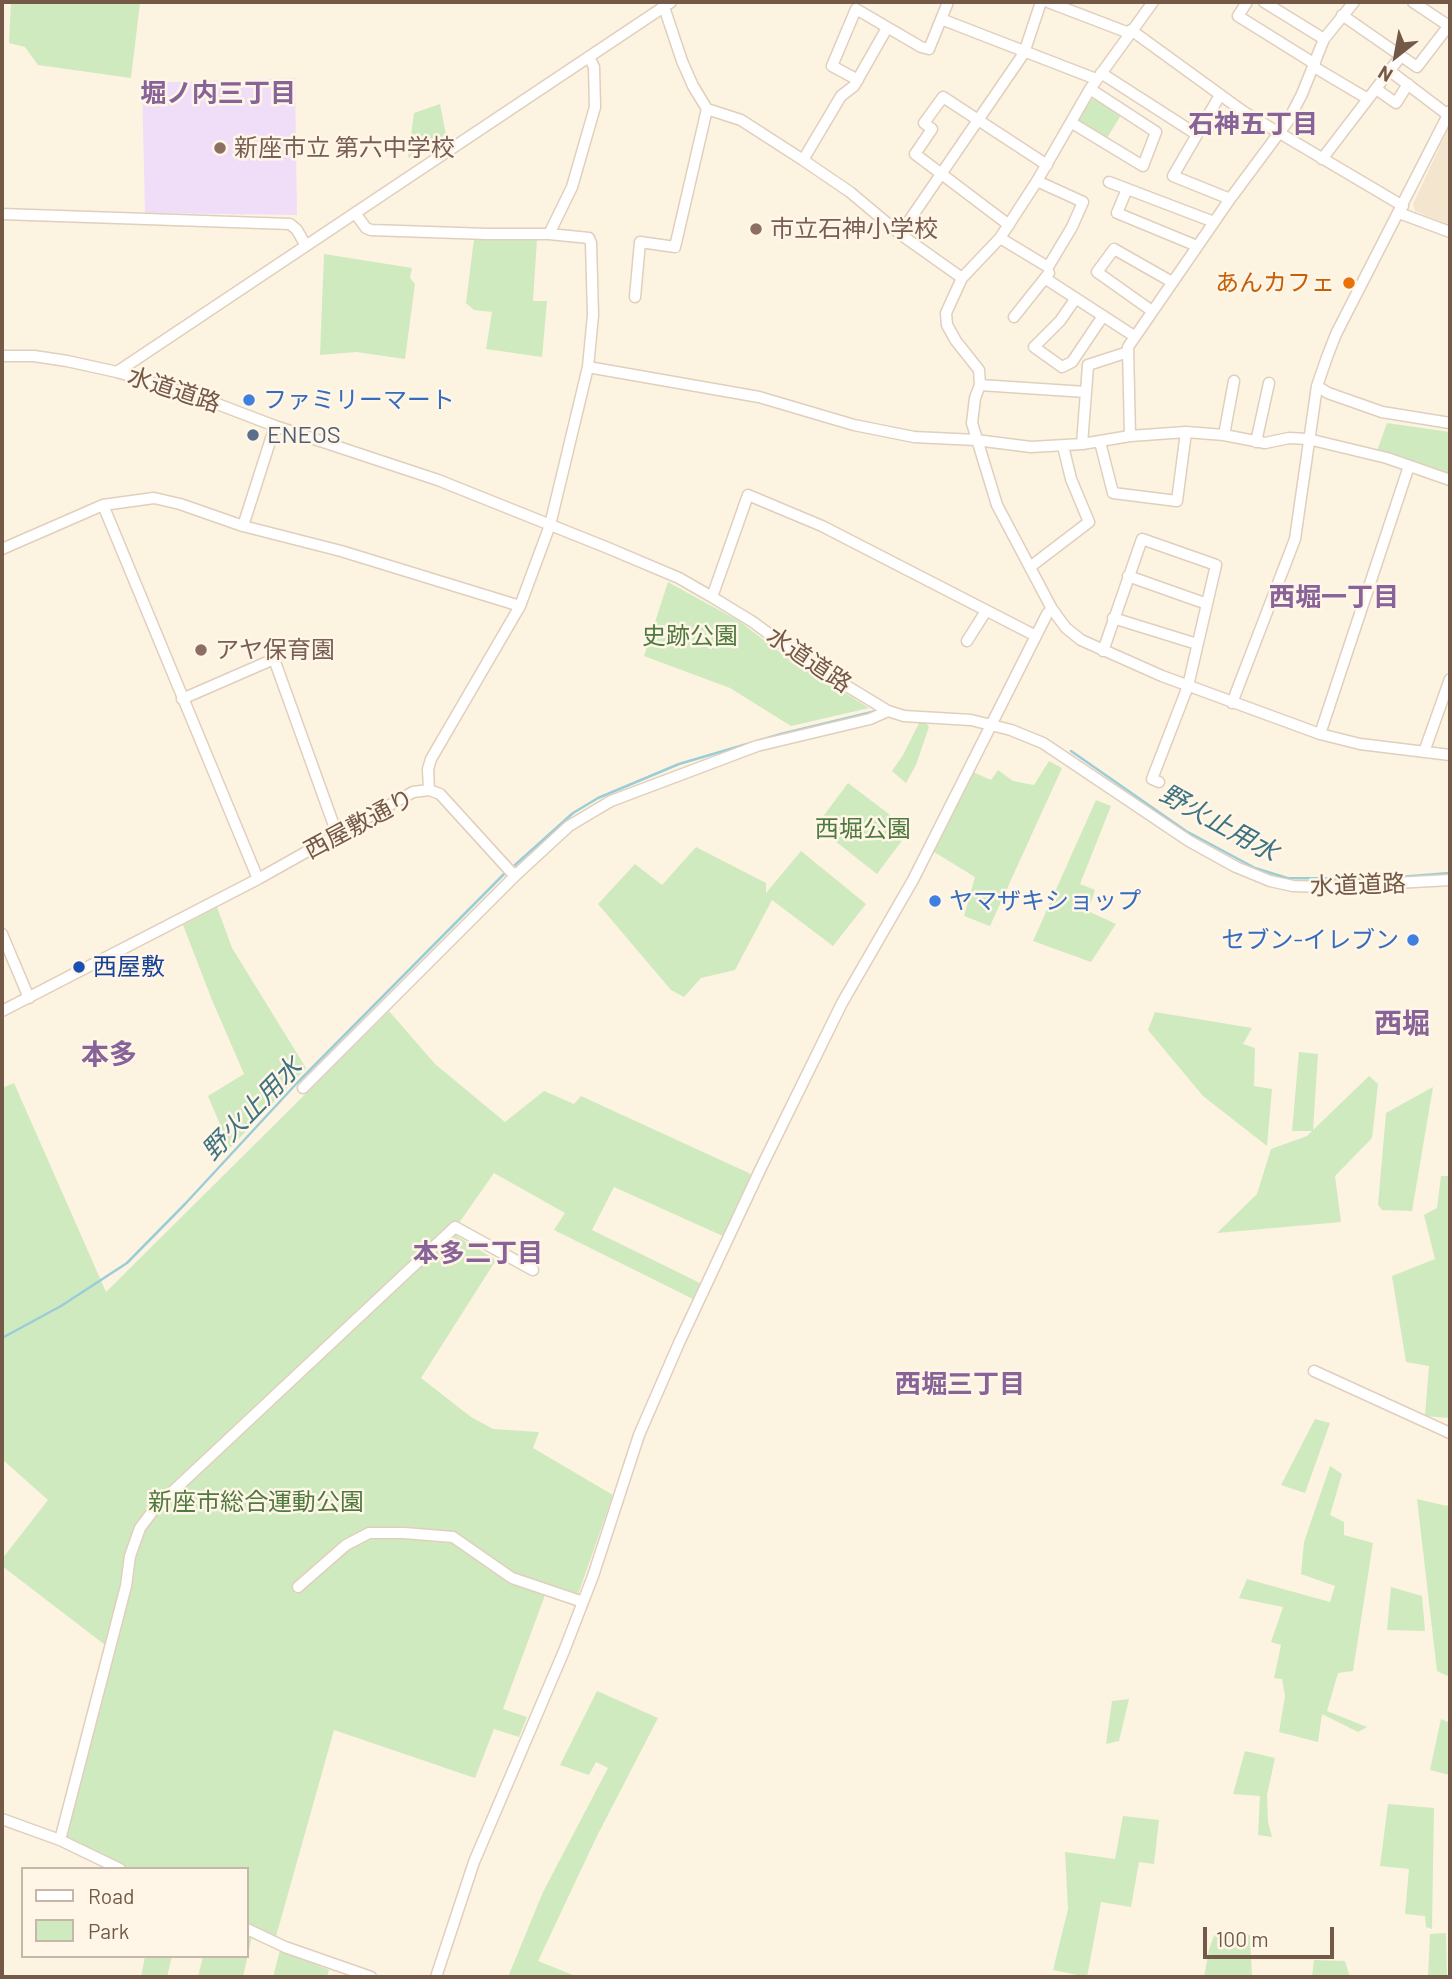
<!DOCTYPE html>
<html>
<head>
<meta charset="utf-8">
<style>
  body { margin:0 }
  #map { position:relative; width:1452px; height:1979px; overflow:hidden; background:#fdf3e1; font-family:Barlow,sans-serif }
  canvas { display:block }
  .frame { position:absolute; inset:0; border:4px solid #745947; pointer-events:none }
  .legend { position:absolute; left:21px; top:1867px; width:228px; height:91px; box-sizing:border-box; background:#fff6e8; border:2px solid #c7b7a8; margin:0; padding:9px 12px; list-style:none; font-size:21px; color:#745947 }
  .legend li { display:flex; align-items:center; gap:14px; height:35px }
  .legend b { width:35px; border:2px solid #c7b7a8 }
  .north { position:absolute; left:1361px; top:21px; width:70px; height:70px; -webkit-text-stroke:5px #fff6e8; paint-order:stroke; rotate:211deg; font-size:19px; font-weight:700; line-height:28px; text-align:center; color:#745947 }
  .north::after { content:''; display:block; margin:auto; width:24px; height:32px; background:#745947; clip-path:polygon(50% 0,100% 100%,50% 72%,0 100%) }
  .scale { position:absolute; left:1203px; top:1927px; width:131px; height:32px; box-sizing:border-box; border:4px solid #745947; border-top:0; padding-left:9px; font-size:21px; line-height:24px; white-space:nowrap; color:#745947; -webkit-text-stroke:5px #fff6e8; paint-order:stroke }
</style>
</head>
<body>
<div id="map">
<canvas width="1452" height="1979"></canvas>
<div class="frame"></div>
<ul class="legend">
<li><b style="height:9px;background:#fff"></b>Road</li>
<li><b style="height:19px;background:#cfeabf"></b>Park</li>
</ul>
<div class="north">N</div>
<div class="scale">100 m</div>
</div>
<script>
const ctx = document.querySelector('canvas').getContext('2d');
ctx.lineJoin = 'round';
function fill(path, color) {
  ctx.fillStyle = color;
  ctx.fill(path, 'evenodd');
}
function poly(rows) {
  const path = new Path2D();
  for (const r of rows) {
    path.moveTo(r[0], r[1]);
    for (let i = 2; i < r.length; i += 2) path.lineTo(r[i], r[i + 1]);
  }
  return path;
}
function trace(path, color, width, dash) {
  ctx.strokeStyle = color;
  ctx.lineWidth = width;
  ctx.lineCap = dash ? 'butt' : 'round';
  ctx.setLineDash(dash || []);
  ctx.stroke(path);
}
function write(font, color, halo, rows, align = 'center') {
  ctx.font = font + ' Barlow,"Noto Sans JP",sans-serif';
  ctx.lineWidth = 5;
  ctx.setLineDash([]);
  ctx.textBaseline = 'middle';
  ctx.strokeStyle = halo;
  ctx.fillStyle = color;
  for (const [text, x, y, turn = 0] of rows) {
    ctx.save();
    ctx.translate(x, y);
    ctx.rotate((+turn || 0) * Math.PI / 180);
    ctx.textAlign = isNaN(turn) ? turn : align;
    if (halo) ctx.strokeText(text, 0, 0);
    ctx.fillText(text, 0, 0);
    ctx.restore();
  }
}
fill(poly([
  [1450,125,1450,225,1415,211,1413,204]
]), '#f4e5cf');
fill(poly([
  [295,78,297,215,145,213,142,83]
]), '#f0def9');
fill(poly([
  [11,2,151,2,140,3,131,78,38,65,25,47,9,43],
  [1094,99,1121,115,1107,138,1074,121,1087,100],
  [440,104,446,135,408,158,414,113],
  [474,239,537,239,533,301,547,301,542,357,486,349,492,312,474,310,466,303],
  [324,254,412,268,410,278,415,284,405,359,356,352,320,355],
  [1387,423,1450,432,1450,476,1377,451],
  [668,582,739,621,777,650,869,708,791,726,730,688,644,656],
  [919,723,926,723,929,727,916,765,906,783,892,771,903,755],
  [1049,761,1062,768,990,926,964,916,975,877,934,852,973,772,991,780,998,770,1013,781,1034,785],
  [848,783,910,830,877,874,816,826],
  [1096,800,1111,806,1080,884,1095,890,1088,911,1116,924,1091,962,1033,941],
  [696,847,766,883,766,893,801,851,866,904,833,946,772,900,735,970,701,978,684,997,671,990,598,904,635,864,662,885],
  [217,907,232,948,306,1068,230,1148,208,1096,244,1074,212,1000,183,925],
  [389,1011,435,1064,505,1122,544,1091,574,1104,581,1096,751,1174,725,1237,614,1187,592,1230,700,1283,693,1299,554,1230,565,1213,494,1173,452,1233,496,1260,421,1378,471,1417,493,1429,539,1432,533,1448,613,1495,575,1603,545,1595,503,1709,527,1717,519,1737,494,1729,475,1778,334,1730,275,1940,247,1926,247,1869,125,1869,61,1838,113,1651,2,1566,2,1559,48,1500,2,1459,2,1088,14,1083,106,1292],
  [1155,1012,1252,1028,1243,1044,1255,1048,1254,1086,1272,1089,1267,1146,1203,1096,1148,1030],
  [1299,1052,1318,1054,1313,1130,1369,1076,1378,1084,1372,1138,1335,1176,1341,1222,1217,1233,1257,1194,1271,1149,1307,1136,1312,1131,1292,1131],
  [1433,1087,1412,1211,1382,1210,1378,1205,1386,1113],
  [1441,1176,1450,1176,1450,1423,1449,1418,1425,1416,1429,1366,1406,1362,1392,1276,1435,1259,1424,1215,1437,1208],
  [1315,1419,1330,1423,1305,1493,1281,1485],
  [1330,1466,1342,1474,1330,1515,1344,1522,1344,1535,1373,1543,1353,1671,1338,1673,1327,1711,1367,1727,1358,1732,1322,1714,1318,1742,1279,1732,1285,1696,1282,1679,1274,1678,1281,1645,1271,1642,1283,1607,1239,1598,1247,1579,1330,1602,1335,1586,1301,1574,1304,1542],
  [1417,1499,1447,1506,1450,1502,1450,1677,1437,1671],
  [1391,1587,1422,1596,1425,1631,1387,1630],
  [597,1691,658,1718,596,1838,538,1961,578,1977,508,1977,543,1892,608,1768,596,1762,589,1775,560,1765],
  [1129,1699,1119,1741,1106,1744,1112,1701],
  [1441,1719,1450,1723,1450,1775,1430,1770],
  [1245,1751,1275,1758,1267,1795,1268,1822,1272,1837,1258,1835,1260,1796,1233,1794],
  [1388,1804,1434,1808,1432,1929,1426,1927,1425,1916,1405,1914,1409,1869,1380,1866],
  [1123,1816,1159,1820,1154,1864,1139,1862,1131,1907,1101,1902,1087,1977,1053,1970,1068,1909,1065,1852,1115,1859],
  [1216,1931,1250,1935,1252,1977,1204,1977,1209,1949],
  [1446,1933,1447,1977,1428,1977,1430,1934],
  [247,1934,252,1936,243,1977,198,1977,203,1956,247,1956],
  [280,1950,329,1970,327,1977,273,1977],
  [145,1956,172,1956,167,1977,141,1977],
  [1314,1960,1345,1961,1350,1977,1312,1977]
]), '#cfeabf');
trace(poly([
  [1071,751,1186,831,1255,868,1287,878,1374,879,1450,873],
  [515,865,573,813,598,798,679,764,781,734,876,711],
  [2,1338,61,1306,127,1263,185,1204,297,1083,504,874]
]), '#9bcdd8', 2.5);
const minor = poly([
  [1048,2,1129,33],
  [1153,2,1090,89,1037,181,1000,238,962,278,946,313,947,325,956,341,979,370,980,385,975,398,972,423,997,505,1052,609,1066,628,1081,640,1162,676,1320,734,1360,744,1450,755],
  [1247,2,1238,16,1315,64],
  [1264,2,1324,39],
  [1413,2,1449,26],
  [663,4,682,61,693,86,707,109,741,120,803,160,850,192,900,234,962,278],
  [1342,15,1417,67,1450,24],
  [941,19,1096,79],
  [1131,30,1244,112,1403,206],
  [1314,67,1368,99],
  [1390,71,1448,115],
  [1101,73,1196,134],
  [858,80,832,66,856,9,921,47,929,49,948,2],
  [1376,89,1396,103,1408,84],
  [1220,95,1173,176,1230,199],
  [1072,123,1143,166,1156,132,1090,89],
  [1322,159,1401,56],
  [803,160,841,96,854,86,887,28],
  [1109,182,1214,222],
  [1127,189,1117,213,1197,246],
  [355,213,366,228,371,230,487,234,549,234,589,238,591,243,593,315,588,367,550,525,520,606,431,759,428,769,429,790],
  [1399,213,1450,232],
  [2,214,290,224,297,230,306,246],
  [1009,225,915,154,932,129,924,123,943,97,1047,165],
  [549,234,572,187,595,107,594,67,589,57],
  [900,234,1024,53,1041,2],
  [1000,238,1048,267,1072,227,1083,202,1037,181],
  [1046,279,1134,336],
  [635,297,640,242,675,247,707,109],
  [1076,298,1060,321,1034,347,1062,367,1072,362,1103,316],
  [1152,311,1097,272,1114,249,1172,282],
  [1014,317,1049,273],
  [2,356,34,356,67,361,117,372,199,397,275,426,438,480,608,548,679,578,712,597,753,622,804,660,888,711,904,716,971,720,1011,730,1043,743,1189,841,1236,867,1270,881,1293,886,1324,887,1450,880],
  [588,367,759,397,854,425,914,437,976,440,1031,447,1082,444,1130,436,1186,432,1224,435,1265,443,1289,438,1308,439,1387,458,1450,480],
  [117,372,671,2],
  [980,385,1086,392,1082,444],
  [1317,386,1328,393,1382,412,1450,423],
  [1086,392,1088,365,1128,352],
  [1224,435,1234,381],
  [1130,436,1128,347,1230,199,1288,121,1302,94,1324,39,1354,2],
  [1100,442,1113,493,1177,501,1186,432],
  [1256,442,1269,383],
  [103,505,258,879],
  [243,526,275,426],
  [2,549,103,505,154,498,180,504,243,526,341,551,520,606],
  [1030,567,1089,522,1071,479,1063,446],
  [1128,576,1207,604],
  [712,597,748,495,822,526,1036,636],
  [1113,618,1197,644],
  [967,641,986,611],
  [1103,651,1142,539,1216,565,1188,686,1152,779,1159,782],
  [182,699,274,659,337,834],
  [1232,703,1295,539,1317,386,1327,357,1336,334,1450,111],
  [1320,734,1409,466],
  [1424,752,1450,679],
  [2,934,29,998],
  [2,1011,258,879,413,792,429,790,440,794,511,872,517,874,569,826,611,801,757,746,870,719,888,711],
  [303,1088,517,874],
  [1314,1371,1450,1433],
  [298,1587,346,1545,369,1533,404,1533,453,1537,512,1578,583,1602],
  [2,1819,60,1840,120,1869],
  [60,1840,126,1586,130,1556,140,1528,155,1508,455,1227,533,1270],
  [247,1929,285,1947,371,1977],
  [436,1977,474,1862,564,1651,593,1576,639,1435,679,1343,760,1170,842,1003,913,880,1047,614,1052,609]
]);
trace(minor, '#e1cfbd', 13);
trace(minor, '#fff', 10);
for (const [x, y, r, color] of [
  [220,148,7,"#8d6e63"],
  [756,229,7,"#8d6e63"],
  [1349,283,7,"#e8710a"],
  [249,400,7,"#3f7fe0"],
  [253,435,7,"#5c6f8a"],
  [201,650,7,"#8d6e63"],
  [935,901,7,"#3f7fe0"],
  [1413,940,7,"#3f7fe0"],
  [79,967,7,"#1a4fb4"]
]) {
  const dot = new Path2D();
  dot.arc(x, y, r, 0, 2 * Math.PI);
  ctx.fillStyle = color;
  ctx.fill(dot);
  trace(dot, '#fff6e8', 2.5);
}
write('24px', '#785e54', '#fff6e8', [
  ["新座市立 第六中学校",234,148],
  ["市立石神小学校",770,229],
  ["アヤ保育園",215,650]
], 'left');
write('24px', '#c56008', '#fff6e8', [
  ["あんカフェ",1335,283]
], 'right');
write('24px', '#745947', '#fff6e8', [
  ["水道道路",174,390,18],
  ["水道道路",809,660,34],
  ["西屋敷通り",359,824,-28],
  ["水道道路",1358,885,-2]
]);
write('24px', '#366cbe', '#fff6e8', [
  ["ファミリーマート",263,400],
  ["ヤマザキショップ",949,901],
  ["セブン-イレブン",1399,940,"right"]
], 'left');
write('24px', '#4e5e75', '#fff6e8', [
  ["ENEOS",267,435]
], 'left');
write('24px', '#4f7a3f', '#fff6e8', [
  ["史跡公園",690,636],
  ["西堀公園",863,829],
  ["新座市総合運動公園",256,1502]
]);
write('24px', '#164399', '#fff6e8', [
  ["西屋敷",93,967]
], 'left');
write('bold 26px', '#886398', '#fff6e8', [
  ["堀ノ内三丁目",218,93],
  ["石神五丁目",1253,124],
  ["西堀一丁目",1334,597],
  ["本多二丁目",478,1253],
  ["西堀三丁目",960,1384]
]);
write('italic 26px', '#3e7481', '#fff6e8', [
  ["野火止用水",1219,823,29],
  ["野火止用水",252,1109,-46]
]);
write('bold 28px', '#886398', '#fff6e8', [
  ["西堀",1402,1024],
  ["本多",109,1055]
]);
</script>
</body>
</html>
